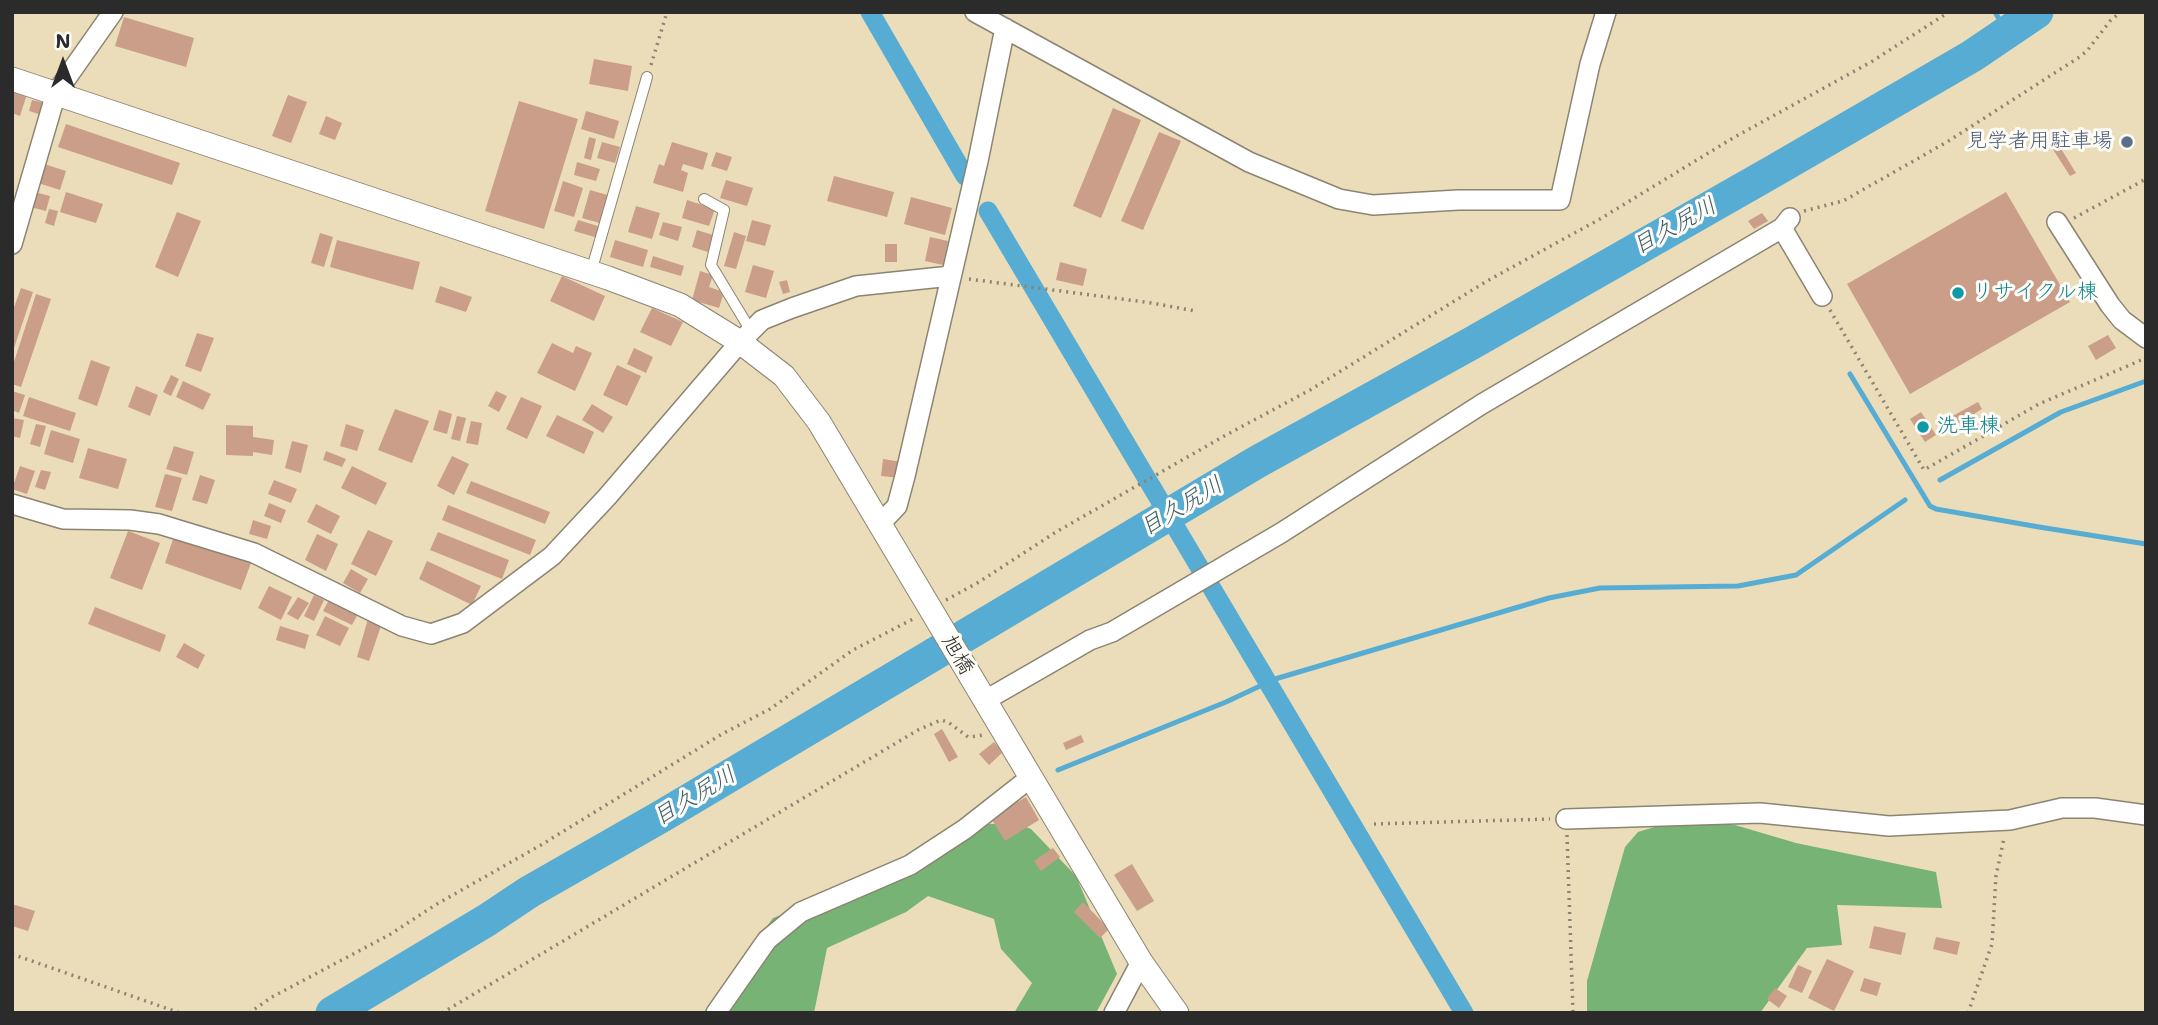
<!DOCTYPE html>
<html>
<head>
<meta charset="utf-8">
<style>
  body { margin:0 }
  #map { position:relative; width:2158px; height:1025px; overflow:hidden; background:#ebddba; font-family:"Shantell Sans",sans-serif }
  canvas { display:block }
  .frame { position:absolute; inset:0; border:14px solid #2b2b2b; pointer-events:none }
  .north { position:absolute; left:28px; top:28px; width:70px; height:70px; -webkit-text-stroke:5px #fdfcf7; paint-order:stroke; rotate:0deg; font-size:19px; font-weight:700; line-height:28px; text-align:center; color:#2b2b2b }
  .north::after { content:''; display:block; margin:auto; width:24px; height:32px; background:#2b2b2b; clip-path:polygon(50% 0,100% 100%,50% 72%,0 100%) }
</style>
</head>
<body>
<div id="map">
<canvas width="2158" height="1025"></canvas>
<div class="frame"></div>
<div class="north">N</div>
</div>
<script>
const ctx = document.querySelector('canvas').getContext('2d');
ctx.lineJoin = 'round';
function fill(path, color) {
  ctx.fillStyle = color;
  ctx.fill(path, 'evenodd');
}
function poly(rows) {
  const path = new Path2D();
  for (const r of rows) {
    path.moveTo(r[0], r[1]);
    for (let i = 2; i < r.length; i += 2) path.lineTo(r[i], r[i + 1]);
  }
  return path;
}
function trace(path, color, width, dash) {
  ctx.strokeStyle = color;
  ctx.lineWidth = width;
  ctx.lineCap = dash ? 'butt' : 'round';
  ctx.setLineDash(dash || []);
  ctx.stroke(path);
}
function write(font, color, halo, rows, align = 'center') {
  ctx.font = font + ' "Shantell Sans","Klee One",sans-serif';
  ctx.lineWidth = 6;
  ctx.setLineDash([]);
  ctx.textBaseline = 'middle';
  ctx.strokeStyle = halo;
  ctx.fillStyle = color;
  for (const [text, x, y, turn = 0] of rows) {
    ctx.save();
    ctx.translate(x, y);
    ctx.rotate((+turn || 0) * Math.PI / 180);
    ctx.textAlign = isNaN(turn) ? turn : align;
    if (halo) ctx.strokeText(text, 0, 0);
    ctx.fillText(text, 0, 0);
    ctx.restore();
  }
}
fill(poly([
  [982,824,1018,824,1031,829,1076,876,1117,974,1096,1013,1014,1013,1032,983,1001,949,994,919,928,896,906,912,827,948,814,1013,706,1013,773,918,878,878],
  [1661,825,1735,825,1796,843,1936,872,1942,908,1837,905,1842,945,1807,948,1760,1013,1587,1013,1587,981,1625,847,1638,832]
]), '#76b374');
trace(poly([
  [1995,12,2007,33],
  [1850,374,1930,506,1936,509,2039,527,2146,544],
  [1940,480,2061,412,2146,381],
  [1058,770,1226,702,1275,679,1549,598,1600,588,1738,586,1796,575,1905,500]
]), '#57acd3', 5);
trace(poly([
  [870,12,965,176],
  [988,211,1464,1013]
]), '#57acd3', 19);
trace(poly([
  [332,1013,487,920,529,892,662,816,1257,462,1472,343,1772,172,1972,56,2037,12]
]), '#57acd3', 33);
fill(poly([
  [124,17,194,38,186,67,115,46],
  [594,59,632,66,628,91,589,84],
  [12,90,27,94,20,116,12,113],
  [288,95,307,102,291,143,272,136],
  [32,100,45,103,42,115,29,111],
  [519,101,578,119,544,229,485,211],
  [1113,108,1141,120,1101,218,1073,206],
  [586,111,619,121,614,139,581,129],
  [326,116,342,123,335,140,319,134],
  [66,124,180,163,172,185,58,147],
  [1159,132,1181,141,1143,230,1121,221],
  [589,137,596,139,591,160,584,158],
  [2055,139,2076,173,2070,176,2049,143],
  [602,142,620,147,615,163,597,158],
  [672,142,708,153,703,170,683,164,681,170,688,173,683,192,653,183,659,164,664,166],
  [716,152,732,157,727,171,711,166],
  [577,162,600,169,596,181,574,175],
  [44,164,66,171,60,190,38,183],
  [834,176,894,192,887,217,827,201],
  [726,180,753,188,747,206,720,198],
  [563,181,583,188,574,217,554,211],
  [590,190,611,196,603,224,582,218],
  [30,191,50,196,46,211,26,206],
  [66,192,103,204,96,223,60,212],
  [2006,192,2070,302,1910,394,1847,284],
  [911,197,952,208,945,235,904,224],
  [687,200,715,209,709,226,682,218],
  [636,206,660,213,652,239,628,232],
  [49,209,58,211,54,226,45,223],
  [177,212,201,221,178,277,155,267],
  [1762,213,1768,221,1754,229,1748,221],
  [578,220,601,227,598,238,574,231],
  [752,220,771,225,765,246,746,241],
  [663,222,682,227,678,241,659,235],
  [697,230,713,235,708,252,692,247],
  [734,232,746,236,736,269,724,266],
  [320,233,333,237,324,267,311,263],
  [930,237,948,241,943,265,925,261],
  [337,240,420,262,413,290,330,267],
  [615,240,648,250,643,267,610,257],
  [885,244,897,244,897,262,885,262],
  [653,256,684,266,681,276,650,267],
  [1060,262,1087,269,1083,286,1056,280],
  [753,265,774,271,766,298,745,292],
  [700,271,713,275,709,287,724,292,719,308,692,300],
  [562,276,605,296,594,321,550,301],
  [787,280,790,292,783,294,779,282],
  [440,286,472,297,466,312,435,302],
  [21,288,33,292,13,351,12,313],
  [36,294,51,299,21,387,12,384,12,368],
  [652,308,683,322,671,346,640,332],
  [197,333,214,338,201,372,185,366],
  [2108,335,2116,348,2096,360,2088,346],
  [552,343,573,353,576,346,592,353,575,391,537,373],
  [634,348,653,357,646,373,627,364],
  [91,360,110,367,97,406,78,399],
  [617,365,641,376,627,406,603,395],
  [171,375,179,379,171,396,163,392],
  [183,381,211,394,203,410,176,397],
  [136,386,158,395,150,416,128,407],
  [12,391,25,395,19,413,12,410],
  [496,391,507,396,499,412,488,406],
  [29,397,76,413,70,431,23,416],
  [521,397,542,406,527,439,506,429],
  [1978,402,1982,409,1954,426,1949,418],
  [592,404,613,417,603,433,582,420],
  [395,409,429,421,412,463,378,450],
  [439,410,452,414,447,434,433,430],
  [1921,412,1936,435,1925,442,1910,419],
  [557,415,594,432,584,454,546,436],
  [457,416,466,418,460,441,451,439],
  [12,418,24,420,20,438,12,436],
  [471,421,482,423,478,445,466,443],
  [36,424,46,426,40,447,30,444],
  [346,424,364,430,357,451,340,446],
  [226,425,253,426,253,437,274,440,272,455,253,452,253,456,226,455],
  [51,430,80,439,73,463,44,454],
  [292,441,308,445,301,473,285,468],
  [174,446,194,452,187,475,166,469],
  [88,448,127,459,118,489,79,478],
  [326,451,346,459,342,467,323,460],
  [452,456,469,464,454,495,437,486],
  [883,459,902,462,900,478,881,476],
  [20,466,35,471,27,494,12,489],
  [352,466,387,483,376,505,341,488],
  [41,470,51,472,45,490,35,487],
  [165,474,182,478,172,511,155,507],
  [200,475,215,480,207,504,192,500],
  [274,480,297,489,291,503,268,494],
  [471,481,550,512,545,524,466,493],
  [269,503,286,510,281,523,264,516],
  [316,504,340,516,331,534,307,522],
  [448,505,536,540,530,555,442,520],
  [253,520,271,526,267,539,249,534],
  [368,530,393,541,376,576,351,564],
  [128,531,160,543,142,590,110,578],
  [438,532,509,560,502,579,430,550],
  [317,534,338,544,326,571,305,560],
  [174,536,251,563,241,590,165,563],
  [427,561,481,586,472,605,419,579],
  [351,569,368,579,360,593,343,583],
  [269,586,292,597,281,620,258,608],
  [314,595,324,600,314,621,304,616],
  [298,597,309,603,298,620,287,614],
  [330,598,359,612,352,625,323,611],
  [95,607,166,635,160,652,88,624],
  [325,616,349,628,340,646,316,635],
  [368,619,382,623,369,661,357,657],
  [280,626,309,635,305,649,276,640],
  [184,643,205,655,198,669,176,657],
  [942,729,958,757,949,762,934,734],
  [1081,735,1084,742,1066,750,1063,743],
  [994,742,1003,752,989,765,979,754],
  [1026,797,1039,820,1005,841,991,818],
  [1053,848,1060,857,1041,871,1034,861],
  [1132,864,1154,901,1137,911,1114,875],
  [1083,902,1109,929,1100,938,1074,912],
  [12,904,35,911,28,931,12,926],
  [1874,926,1906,933,1901,955,1869,948],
  [1936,937,1960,942,1957,955,1933,949],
  [1827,959,1854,971,1834,1011,1808,998],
  [1798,965,1812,971,1802,993,1788,987],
  [1864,978,1881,983,1877,996,1860,991],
  [1775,988,1787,996,1779,1008,1767,999]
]), '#ca9e88');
const service = poly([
  [704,199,724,210,711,265,751,331],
  [591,272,647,77]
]);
const minor = poly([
  [975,12,1249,162,1339,199,1373,205,1458,200,1560,200,1590,64,1606,12],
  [2057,222,2110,305,2122,320,2146,338],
  [1782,228,1822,296],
  [12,244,56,93,113,12],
  [12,504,63,519,130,520,159,524,254,553,402,626,431,634,463,623,552,556,607,497,740,342,762,320,792,308,856,286,951,276],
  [880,524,897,506,905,476,978,161,1005,28],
  [984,701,1090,640,1112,632,1281,533,1482,404,1782,228,1790,218],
  [1566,819,1760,813,1889,826,2010,820,2062,808,2095,808,2146,815],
  [716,1013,767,940,801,912,910,865,965,829,1030,778],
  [1114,1013,1141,962]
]);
const tertiary = poly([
  [12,79,608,278,680,305,740,342,784,376,819,422,1141,962,1177,1013]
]);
trace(service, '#8b8472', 12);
trace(minor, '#8b8472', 22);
trace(tertiary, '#8b8472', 25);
trace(poly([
  [651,65,667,12],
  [1804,211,1843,201,1947,142,2078,58,2087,51,2110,21,2121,12],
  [2074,218,2146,179],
  [969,279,1152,303,1195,311],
  [1830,310,1924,470,2039,404,2146,358],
  [946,600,979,582,1056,532,1226,435,1310,390,1487,281,1600,219,1733,138,1871,62,1949,12],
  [1374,824,1550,819],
  [1567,835,1573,1013],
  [12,954,180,1013],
  [249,1013,272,997,389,935,437,904,541,845,722,734,770,709,853,650,915,618],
  [442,1013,918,730,941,720,948,722,968,737,984,735],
  [1968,1013,1992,944,1996,876,2004,838]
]), '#8b8472', 3.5, [2, 5]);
trace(service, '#fff', 10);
trace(minor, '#fff', 19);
trace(tertiary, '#fff', 23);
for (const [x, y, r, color] of [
  [2127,142,7,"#5c6f8a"],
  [1958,293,7,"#0f9aa8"],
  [1923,427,7,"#0f9aa8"]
]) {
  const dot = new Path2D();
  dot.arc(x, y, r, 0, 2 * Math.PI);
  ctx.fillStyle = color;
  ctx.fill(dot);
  trace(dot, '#fdfcf7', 2.5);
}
write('21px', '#4e5e75', '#fdfcf7', [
  ["見学者用駐車場",2113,142]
], 'right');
write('21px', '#0d838f', '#fdfcf7', [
  ["リサイクル棟",1972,293],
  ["洗車棟",1937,427]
], 'left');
write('21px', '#2b2b2b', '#fdfcf7', [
  ["旭橋",957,655,60]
]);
write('italic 23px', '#3d5f6e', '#fdfcf7', [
  ["目久尻川",1675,227,-29],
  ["目久尻川",1182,507,-31],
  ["目久尻川",695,797,-31]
]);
</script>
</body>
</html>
